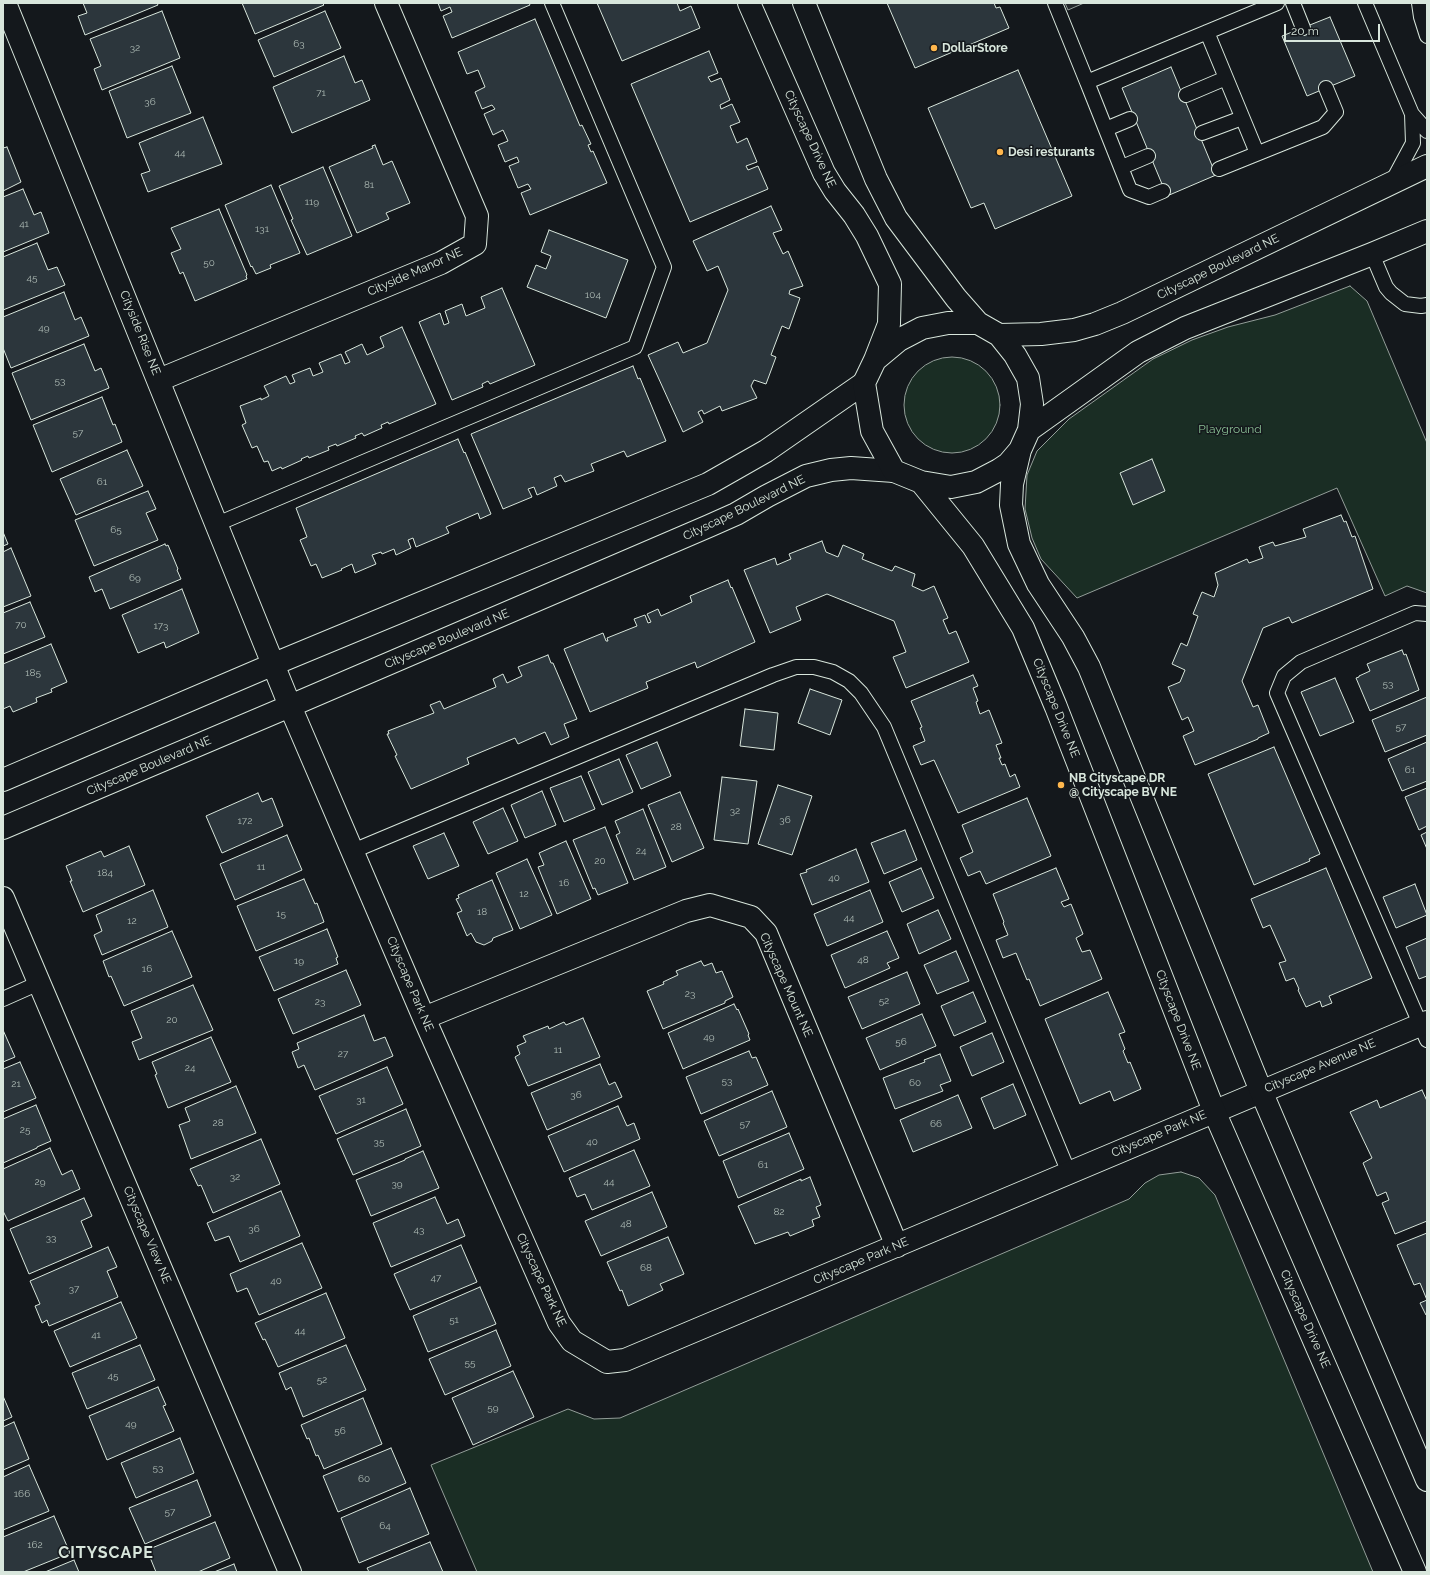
<!DOCTYPE html>
<html>
<head>
<meta charset="utf-8">
<style>
  body { margin:0 }
  #map { position:relative; width:1430px; height:1575px; overflow:hidden; background:#14181c; font-family:Raleway,sans-serif }
  canvas { display:block }
  .frame { position:absolute; inset:0; border:4px solid #d8e6dc; pointer-events:none }
  .scale { position:absolute; left:1284px; top:24px; width:96px; height:18px; box-sizing:border-box; border:2px solid #d8e6dc; border-top:0; padding-left:5px; font-size:12px; line-height:14px; white-space:nowrap; color:#d8e6dc; -webkit-text-stroke:3px #14181c; paint-order:stroke }
</style>
</head>
<body>
<div id="map">
<canvas width="1430" height="1575"></canvas>
<div class="frame"></div>
<div class="scale">20 m</div>
</div>
<script>
const ctx = document.querySelector('canvas').getContext('2d');
ctx.lineJoin = 'round';
function fill(path, color) {
  ctx.fillStyle = color;
  ctx.fill(path, 'evenodd');
}
function poly(rows) {
  const path = new Path2D();
  for (const r of rows) {
    if (r.length === 3) {
      path.moveTo(r[0] + r[2], r[1]);
      path.arc(r[0], r[1], r[2], 0, 2 * Math.PI);
      continue;
    }
    path.moveTo(r[0], r[1]);
    for (let i = 2; i < r.length; i += 2) path.lineTo(r[i], r[i + 1]);
  }
  return path;
}
function trace(path, color, width, dash) {
  ctx.strokeStyle = color;
  ctx.lineWidth = width;
  ctx.lineCap = dash ? 'butt' : 'round';
  ctx.setLineDash(dash || []);
  ctx.stroke(path);
}
function write(font, color, halo, rows, align = 'center') {
  ctx.font = font + ' Raleway,sans-serif';
  ctx.lineWidth = 3;
  ctx.setLineDash([]);
  ctx.textBaseline = 'middle';
  ctx.strokeStyle = halo;
  ctx.fillStyle = color;
  for (const [text, x, y, turn = 0] of rows) {
    ctx.save();
    ctx.translate(x, y);
    ctx.rotate((+turn || 0) * Math.PI / 180);
    ctx.textAlign = isNaN(turn) ? turn : align;
    if (halo) ctx.strokeText(text, 0, 0);
    ctx.fillText(text, 0, 0);
    ctx.restore();
  }
}
const green = poly([
  [1350,286,1367,301,1427,443,1427,593,1407,586,1385,596,1337,488,1077,598,1041,559,1032,538,1025,509,1027,475,1037,451,1069,419,1153,359,1192,340,1228,327,1275,315,1350,286],
  [952,405,48],
  [1181,1172,1199,1178,1215,1195,1373,1572,477,1572,431,1465,568,1409,594,1419,620,1418,1129,1199,1145,1183,1159,1175,1181,1172]
]);
fill(green, '#1a2d24');
trace(green, '#939e99', 1);
const parking = poly([
  [1065,3,1084,3,1068,10,1065,3]
]);
fill(parking, '#24282b');
trace(parking, '#939e99', 1);
const building = poly([
  [83,3,157,3,158,5,85,35,78,16,87,13,83,3],
  [242,3,322,3,324,5,255,34,242,3],
  [438,3,529,3,530,5,452,38,443,16,452,12,450,7,441,11,438,3],
  [597,3,677,3,680,11,691,6,700,28,622,61,597,3],
  [887,3,994,3,996,8,1000,7,1009,28,915,68,887,3],
  [162,11,180,58,102,90,94,69,101,66,90,39,162,11],
  [325,11,341,48,274,77,258,40,325,11],
  [1330,17,1355,76,1307,96,1282,36,1330,17],
  [535,19,580,126,582,125,591,144,588,145,591,152,593,151,607,183,530,215,521,193,531,189,528,184,518,188,509,166,519,162,517,157,505,162,498,145,508,141,503,130,493,135,484,114,495,109,492,105,482,109,475,92,485,87,478,70,467,74,458,52,535,19],
  [709,51,718,73,708,77,711,82,721,78,730,100,720,105,721,109,732,104,740,122,730,126,737,143,747,138,757,162,746,166,748,170,758,166,768,189,690,222,631,84,709,51],
  [344,56,355,83,362,80,370,100,292,133,273,87,344,56],
  [172,66,191,113,127,138,109,91,172,66],
  [1171,67,1216,175,1167,196,1122,88,1171,67],
  [1018,70,1072,196,995,229,984,203,971,208,928,108,1018,70],
  [203,117,222,164,148,192,141,174,150,171,139,143,203,117],
  [375,145,383,165,392,161,410,203,386,213,389,219,357,233,329,167,373,148,372,146,375,145],
  [7,147,21,182,3,191,3,148,7,147],
  [323,167,352,236,307,255,291,220,293,219,279,186,323,167],
  [271,185,300,253,270,265,271,268,256,274,252,266,251,267,225,205,271,185],
  [23,189,34,215,41,212,49,233,3,252,3,197,23,189],
  [771,206,782,230,773,233,783,254,788,251,803,286,790,290,789,294,800,298,789,329,782,326,771,355,776,357,766,384,754,380,751,386,757,398,722,411,720,406,704,414,702,410,698,412,703,422,683,432,648,355,678,342,683,353,707,343,728,290,718,266,707,271,693,241,771,206],
  [219,209,247,275,246,276,247,279,195,301,183,272,180,274,171,253,181,249,171,228,219,209],
  [549,230,628,260,606,318,527,287,536,265,546,269,551,256,541,252,549,230],
  [37,243,48,270,57,267,65,285,3,310,3,257,37,243],
  [502,288,535,365,490,384,488,381,482,384,483,387,452,400,419,322,440,313,444,325,449,323,445,311,462,304,466,316,485,308,481,297,502,288],
  [64,292,75,320,81,317,89,336,11,368,3,348,3,317,64,292],
  [402,327,436,404,389,424,388,422,381,425,382,428,364,436,362,433,355,436,356,438,337,446,336,444,328,447,329,450,309,458,308,456,301,459,302,460,282,469,281,467,272,471,268,461,264,462,257,446,252,448,242,425,246,423,240,406,261,398,261,400,269,396,264,386,286,376,290,384,295,382,292,375,310,368,313,376,323,372,319,363,341,354,345,364,350,362,345,352,362,344,367,355,384,347,380,337,402,327],
  [84,344,95,371,101,368,109,388,31,420,12,373,84,344],
  [633,366,638,379,640,378,666,441,627,457,624,451,591,464,594,471,565,482,561,475,554,478,557,486,537,495,534,487,528,489,532,497,503,509,471,434,633,366],
  [102,397,113,425,115,424,122,442,52,472,33,425,102,397],
  [458,439,464,453,465,452,491,514,480,519,478,513,446,527,449,533,416,547,413,538,408,540,411,548,396,555,394,549,382,554,381,552,372,555,376,564,355,573,352,564,341,569,342,570,322,578,316,564,311,566,300,540,307,537,296,508,458,439],
  [127,450,143,486,76,515,60,479,127,450],
  [1152,459,1165,491,1133,505,1120,473,1152,459],
  [148,491,156,509,146,513,158,540,94,566,75,520,148,491],
  [1341,515,1344,522,1346,521,1352,537,1355,536,1373,589,1292,623,1289,617,1263,628,1242,681,1253,707,1258,705,1269,733,1258,738,1258,739,1195,765,1183,736,1194,731,1188,717,1182,720,1168,687,1180,682,1185,670,1172,664,1181,643,1187,646,1198,616,1193,614,1202,592,1214,597,1218,585,1215,573,1247,559,1249,563,1263,558,1259,547,1273,542,1275,546,1306,537,1303,529,1341,515],
  [3,532,8,544,3,546,3,532],
  [822,541,826,552,838,557,843,545,864,554,862,559,892,571,895,566,915,574,912,586,923,591,934,586,948,618,943,620,949,634,956,631,969,662,906,688,893,657,906,652,894,621,827,594,796,607,801,620,770,633,744,570,775,558,777,565,791,559,789,554,822,541],
  [165,544,166,546,168,545,178,569,177,570,181,579,110,609,102,589,95,592,89,577,165,544],
  [11,548,31,596,3,607,3,552,11,548],
  [728,580,731,588,732,587,755,642,697,668,695,662,646,682,648,688,590,712,564,649,603,633,606,641,608,641,607,638,637,626,634,619,645,615,648,623,651,622,647,614,658,609,661,616,692,602,690,596,728,580],
  [182,589,199,633,166,648,164,642,138,653,122,615,182,589],
  [30,602,45,637,3,654,3,613,30,602],
  [51,644,67,682,51,689,52,692,36,698,37,702,13,712,10,706,3,709,3,664,51,644],
  [1402,650,1404,655,1406,654,1419,690,1370,711,1356,678,1359,677,1359,676,1370,671,1367,664,1402,650],
  [548,655,551,663,553,663,577,719,564,724,569,737,551,745,545,732,518,744,515,738,467,758,469,764,411,789,395,756,397,755,387,734,389,734,388,731,434,713,430,705,440,701,444,709,496,687,493,679,503,674,507,683,522,676,518,667,548,655],
  [973,675,978,686,973,688,978,701,976,702,980,714,989,710,1002,743,996,745,1001,758,999,758,1002,765,1005,764,1010,777,1015,774,1020,787,958,813,934,760,921,765,913,746,925,741,920,728,922,727,911,701,973,675],
  [1335,678,1354,722,1320,736,1301,692,1335,678],
  [810,689,842,700,830,735,798,723,810,689],
  [1427,697,1427,735,1385,752,1372,720,1427,697],
  [745,709,778,713,774,750,740,746,745,709],
  [657,742,671,776,641,789,626,755,657,742],
  [1427,742,1427,781,1402,791,1388,759,1427,742],
  [1274,747,1320,854,1309,859,1310,861,1254,885,1208,774,1274,747],
  [619,759,633,792,602,805,588,772,619,759],
  [581,776,595,809,564,822,550,788,581,776],
  [722,777,757,781,748,844,714,840,722,777],
  [778,785,812,796,792,855,758,844,778,785],
  [1427,788,1427,826,1419,830,1405,797,1427,788],
  [542,791,556,825,525,838,511,805,542,791],
  [680,792,704,848,672,862,648,805,680,792],
  [258,793,262,802,272,798,283,826,222,853,206,816,258,793],
  [1027,798,1051,856,986,884,980,871,968,876,960,858,973,852,962,825,1027,798],
  [503,808,518,841,488,854,473,822,503,808],
  [643,809,666,867,634,880,616,835,620,833,615,821,643,809],
  [605,827,628,883,598,895,595,888,593,889,573,840,605,827],
  [905,830,917,860,884,874,871,843,905,830],
  [1427,832,1427,849,1421,835,1427,832],
  [444,833,459,866,428,879,413,846,444,833],
  [287,835,302,870,235,900,220,864,287,835],
  [566,841,591,899,557,914,538,867,544,865,539,853,566,841],
  [129,846,145,885,83,912,70,881,72,881,66,866,101,851,104,857,129,846],
  [856,849,869,882,812,905,800,874,807,872,806,870,856,849],
  [527,859,552,915,520,929,496,873,527,859],
  [921,868,934,898,902,912,889,882,921,868],
  [1056,868,1069,899,1061,902,1064,907,1071,904,1083,934,1076,938,1082,952,1090,950,1102,979,1040,1006,1029,979,1027,980,1016,953,1003,958,996,940,1008,935,1003,923,1004,922,993,894,1056,868],
  [1326,868,1372,978,1329,996,1332,1003,1322,1007,1320,1001,1306,1007,1298,990,1299,989,1294,978,1286,981,1279,963,1286,961,1270,925,1263,928,1251,899,1326,868],
  [304,879,315,904,317,903,324,922,256,951,237,906,304,879],
  [492,880,513,930,493,938,492,941,484,945,476,942,471,933,467,936,457,913,462,911,456,899,459,898,458,895,492,880],
  [1415,884,1427,915,1396,928,1383,897,1415,884],
  [153,890,168,927,102,955,94,935,102,931,96,915,153,890],
  [870,890,883,922,827,946,814,914,870,890],
  [938,910,951,939,919,954,907,924,938,910],
  [327,929,338,957,336,958,338,964,274,991,259,957,327,929],
  [172,931,192,977,124,1006,111,976,109,977,103,961,172,931],
  [887,931,899,958,887,963,890,968,845,988,831,955,887,931],
  [1427,938,1427,976,1419,979,1406,947,1427,938],
  [956,951,969,981,937,994,924,965,956,951],
  [701,961,704,966,712,963,716,973,722,971,733,997,725,1001,725,1003,663,1029,647,991,664,984,663,982,678,975,676,971,701,961],
  [346,970,361,1005,293,1034,278,999,346,970],
  [907,972,920,1004,862,1029,848,997,907,972],
  [193,985,213,1030,139,1060,132,1042,142,1038,131,1011,193,985],
  [973,992,986,1022,954,1036,941,1006,973,992],
  [1108,992,1125,1032,1119,1034,1125,1049,1123,1051,1128,1063,1130,1062,1141,1089,1114,1101,1110,1091,1080,1104,1045,1019,1108,992],
  [734,1004,737,1010,738,1009,749,1034,748,1035,750,1040,683,1069,668,1033,734,1004],
  [922,1014,936,1046,880,1070,866,1038,922,1014],
  [364,1015,374,1041,385,1037,393,1056,315,1090,304,1065,298,1068,292,1052,299,1049,297,1043,364,1015],
  [583,1018,600,1057,528,1086,515,1057,520,1054,517,1046,526,1042,523,1036,548,1026,549,1029,564,1022,566,1025,583,1018],
  [3,1030,15,1057,3,1062,3,1030],
  [992,1033,1004,1062,972,1076,960,1047,992,1033],
  [211,1037,231,1082,168,1108,155,1075,157,1074,152,1062,211,1037],
  [749,1051,752,1058,756,1057,768,1085,701,1114,686,1077,749,1051],
  [940,1054,951,1081,940,1085,943,1091,895,1109,883,1078,925,1062,924,1060,940,1054],
  [20,1062,36,1098,3,1112,3,1069,20,1062],
  [600,1064,609,1085,615,1082,622,1097,547,1130,531,1093,600,1064],
  [387,1067,403,1104,336,1134,319,1096,387,1067],
  [1013,1084,1026,1115,994,1129,981,1098,1013,1084],
  [236,1086,256,1133,191,1159,179,1125,190,1121,185,1108,236,1086],
  [1422,1090,1427,1101,1427,1221,1395,1234,1382,1203,1389,1200,1386,1192,1377,1196,1363,1163,1372,1158,1350,1112,1377,1100,1380,1108,1422,1090],
  [772,1091,787,1127,719,1156,704,1121,772,1091],
  [958,1095,972,1128,913,1152,900,1120,958,1095],
  [36,1105,51,1141,37,1147,37,1148,3,1163,3,1119,36,1105],
  [618,1106,627,1126,634,1123,640,1139,564,1172,548,1136,618,1106],
  [406,1109,421,1146,353,1175,337,1139,406,1109],
  [789,1133,804,1169,738,1198,723,1161,789,1133],
  [261,1139,280,1184,213,1213,201,1185,198,1186,190,1169,261,1139],
  [50,1148,62,1175,72,1170,80,1189,8,1221,3,1211,3,1169,50,1148],
  [634,1150,650,1186,592,1210,585,1194,577,1197,569,1178,634,1150],
  [423,1151,439,1188,371,1216,356,1180,405,1160,405,1159,423,1151],
  [810,1177,821,1205,816,1207,820,1217,812,1220,814,1226,790,1236,788,1232,755,1244,738,1206,801,1179,801,1181,810,1177],
  [281,1191,300,1236,240,1262,229,1236,215,1241,207,1223,281,1191],
  [652,1192,667,1227,601,1256,585,1221,652,1192],
  [435,1197,447,1224,458,1219,465,1236,391,1267,373,1223,435,1197],
  [84,1198,92,1216,81,1221,92,1247,29,1274,10,1229,84,1198],
  [1427,1233,1427,1315,1426,1315,1420,1303,1427,1300,1420,1283,1414,1285,1397,1245,1427,1233],
  [668,1237,684,1274,660,1284,663,1290,628,1306,622,1290,620,1291,607,1262,668,1237],
  [302,1243,322,1288,259,1315,247,1288,237,1292,230,1274,302,1243],
  [461,1245,477,1282,410,1310,394,1274,461,1245],
  [108,1247,117,1267,107,1271,118,1297,49,1326,47,1320,42,1323,35,1306,40,1304,30,1281,108,1247],
  [480,1287,496,1324,428,1352,413,1316,480,1287],
  [326,1293,345,1338,278,1367,265,1339,263,1340,255,1323,326,1293],
  [121,1302,137,1338,70,1367,54,1331,121,1302],
  [496,1330,511,1366,445,1395,429,1359,496,1330],
  [140,1345,155,1380,87,1409,72,1373,140,1345],
  [346,1345,366,1390,303,1417,291,1387,286,1390,279,1373,346,1345],
  [513,1371,534,1417,473,1445,452,1398,513,1371],
  [158,1387,166,1405,163,1406,174,1431,107,1460,89,1416,158,1387],
  [3,1396,12,1417,3,1421,3,1396],
  [363,1398,382,1444,324,1469,318,1455,316,1456,309,1438,307,1439,301,1425,363,1398],
  [14,1422,29,1459,3,1470,3,1427,14,1422],
  [180,1438,194,1473,136,1498,121,1463,180,1438],
  [391,1448,406,1483,338,1512,323,1476,391,1448],
  [29,1465,49,1511,3,1530,3,1477,29,1465],
  [197,1480,211,1516,145,1544,129,1508,197,1480],
  [410,1488,429,1534,359,1563,341,1518,410,1488],
  [54,1516,70,1553,23,1572,3,1572,3,1537,54,1516],
  [215,1522,230,1558,198,1572,156,1572,147,1550,215,1522],
  [430,1542,443,1572,369,1572,367,1568,430,1542],
  [74,1560,79,1572,45,1572,74,1560],
  [234,1564,237,1572,214,1572,234,1564]
]);
fill(building, '#2c363c');
trace(building, '#d8e6dc', 1);
const service = poly([
  [1055,3,1087,82,1277,3],
  [1293,3,1303,28],
  [1365,3,1412,114,1413,143,1392,182],
  [1419,3,1421,17,1427,36],
  [1207,32,1257,153],
  [1087,82,1130,190,1149,197,1163,191],
  [1186,95,1226,78],
  [1412,114,1427,131],
  [1106,129,1130,119],
  [1202,133,1242,118],
  [1122,167,1148,156],
  [1219,169,1323,127,1336,112,1326,88],
  [1372,254,1386,287,1391,293,1405,304,1421,306,1427,305],
  [217,524,635,347,664,267,552,3],
  [1427,614,1415,613,1301,662,1284,676,1277,693,1427,1040],
  [353,851,773,675,796,667,814,667,833,672,849,681,861,693,884,727,1069,1173],
  [3,999,39,983]
]);
const minor = poly([
  [5,3,290,706,424,1018,559,1323,572,1341,607,1362,625,1360,1427,1022],
  [159,380,441,263,475,244,477,216,386,3],
  [3,780,274,664,708,484,766,451,864,383],
  [3,828,290,706,709,526,736,514,767,496,806,476,831,470,851,468,894,471],
  [3,898,290,1572],
  [424,1018,686,911,710,905,751,917,766,933,897,1246]
]);
const tertiary = poly([
  [749,3,824,173,835,191,854,215,867,236,890,284,889,324,875,360,864,383,872,431,894,471,921,482,951,487,976,482,999,470,1008,464,1020,450,1029,430,1032,404,1028,378,1015,355,999,335,978,323,948,323,922,328,899,340,875,360],
  [804,3,876,179,896,218,956,298,978,323],
  [999,335,1041,334,1074,330,1095,324,1122,313,1427,166],
  [1029,430,1138,352,1185,328,1372,254,1427,231],
  [1020,450,1012,484,1011,505,1019,544,1038,584,1073,637,1089,667,1261,1091,1427,1480],
  [921,482,973,546,1023,628,1056,707,1214,1111,1415,1572]
]);
trace(service, '#d8e6dc', 16);
trace(minor, '#d8e6dc', 24);
trace(tertiary, '#d8e6dc', 24);
trace(service, '#14181c', 14);
trace(minor, '#14181c', 22);
trace(tertiary, '#14181c', 22);
for (const [x, y, r, color] of [
  [934,48,4,"#ffb74d"],
  [1000,152,4,"#ffb74d"],
  [1061,785,4,"#ffb74d"]
]) {
  const dot = new Path2D();
  dot.arc(x, y, r, 0, 2 * Math.PI);
  ctx.fillStyle = color;
  ctx.fill(dot);
  trace(dot, '#14181c', 1.5);
}
write('10px', '#adbab4', null, [
  ["63",299,44],
  ["32",135,48],
  ["71",321,93],
  ["36",150,102],
  ["44",180,153],
  ["81",369,185],
  ["119",312,202],
  ["41",24,224],
  ["131",262,229],
  ["50",209,263],
  ["45",32,278],
  ["104",593,295],
  ["49",44,328],
  ["53",60,381],
  ["57",78,433],
  ["61",102,482],
  ["65",116,530],
  ["69",135,578],
  ["70",21,625],
  ["173",161,626],
  ["185",33,673],
  ["53",1388,684],
  ["57",1401,727],
  ["61",1410,770],
  ["32",735,811],
  ["36",785,820],
  ["172",245,821],
  ["28",676,827],
  ["24",641,851],
  ["20",600,861],
  ["11",261,867],
  ["184",105,873],
  ["40",834,878],
  ["16",564,883],
  ["12",524,894],
  ["18",482,912],
  ["15",281,914],
  ["44",849,918],
  ["12",132,921],
  ["48",863,960],
  ["19",299,961],
  ["16",147,969],
  ["23",690,994],
  ["52",884,1001],
  ["23",320,1002],
  ["20",172,1020],
  ["49",709,1037],
  ["56",901,1042],
  ["11",558,1050],
  ["27",343,1054],
  ["24",190,1068],
  ["53",727,1081],
  ["60",915,1083],
  ["21",16,1084],
  ["36",576,1095],
  ["31",361,1100],
  ["28",218,1123],
  ["57",745,1124],
  ["66",936,1124],
  ["25",25,1130],
  ["35",379,1142],
  ["40",592,1142],
  ["61",763,1165],
  ["32",235,1177],
  ["29",40,1182],
  ["44",609,1182],
  ["39",397,1184],
  ["82",779,1212],
  ["48",626,1224],
  ["36",254,1229],
  ["43",419,1230],
  ["33",51,1238],
  ["68",646,1268],
  ["47",436,1278],
  ["40",276,1281],
  ["37",74,1289],
  ["51",454,1320],
  ["44",300,1331],
  ["41",96,1335],
  ["55",470,1363],
  ["45",113,1376],
  ["52",322,1380],
  ["59",493,1408],
  ["49",131,1424],
  ["56",340,1431],
  ["53",158,1468],
  ["60",364,1479],
  ["166",22,1494],
  ["57",170,1512],
  ["64",385,1526],
  ["162",35,1545]
]);
write('bold 12px', '#d8e6dc', '#14181c', [
  ["DollarStore",942,48],
  ["Desi resturants",1008,152],
  ["NB Cityscape DR",1069,778],
  ["@ Cityscape BV NE",1069,792]
], 'left');
write('12px', '#d8e6dc', '#14181c', [
  ["Cityscape Drive NE",810,139,65],
  ["Cityscape Boulevard NE",1218,267,-26],
  ["Cityside Manor NE",415,272,-24],
  ["Cityside Rise NE",140,333,68],
  ["Cityscape Boulevard NE",744,508,-26],
  ["Cityscape Boulevard NE",447,639,-23],
  ["Cityscape Drive NE",1056,708,68],
  ["Cityscape Boulevard NE",149,766,-23],
  ["Cityscape Park NE",410,984,67],
  ["Cityscape Mount NE",786,985,66],
  ["Cityscape Drive NE",1178,1020,69],
  ["Cityscape Avenue NE",1320,1066,-23],
  ["Cityscape Park NE",1159,1134,-23],
  ["Cityscape View NE",147,1235,67],
  ["Cityscape Park NE",861,1261,-23],
  ["Cityscape Park NE",541,1280,65],
  ["Cityscape Drive NE",1305,1319,66]
]);
write('12px', '#8ac095', '#14181c', [
  ["Playground",1230,429]
]);
ctx.letterSpacing = '1px';
write('bold 16px', '#d8e6dc', '#14181c', [
  ["CITYSCAPE",106,1553]
]);
ctx.letterSpacing = '0px';
</script>
</body>
</html>
